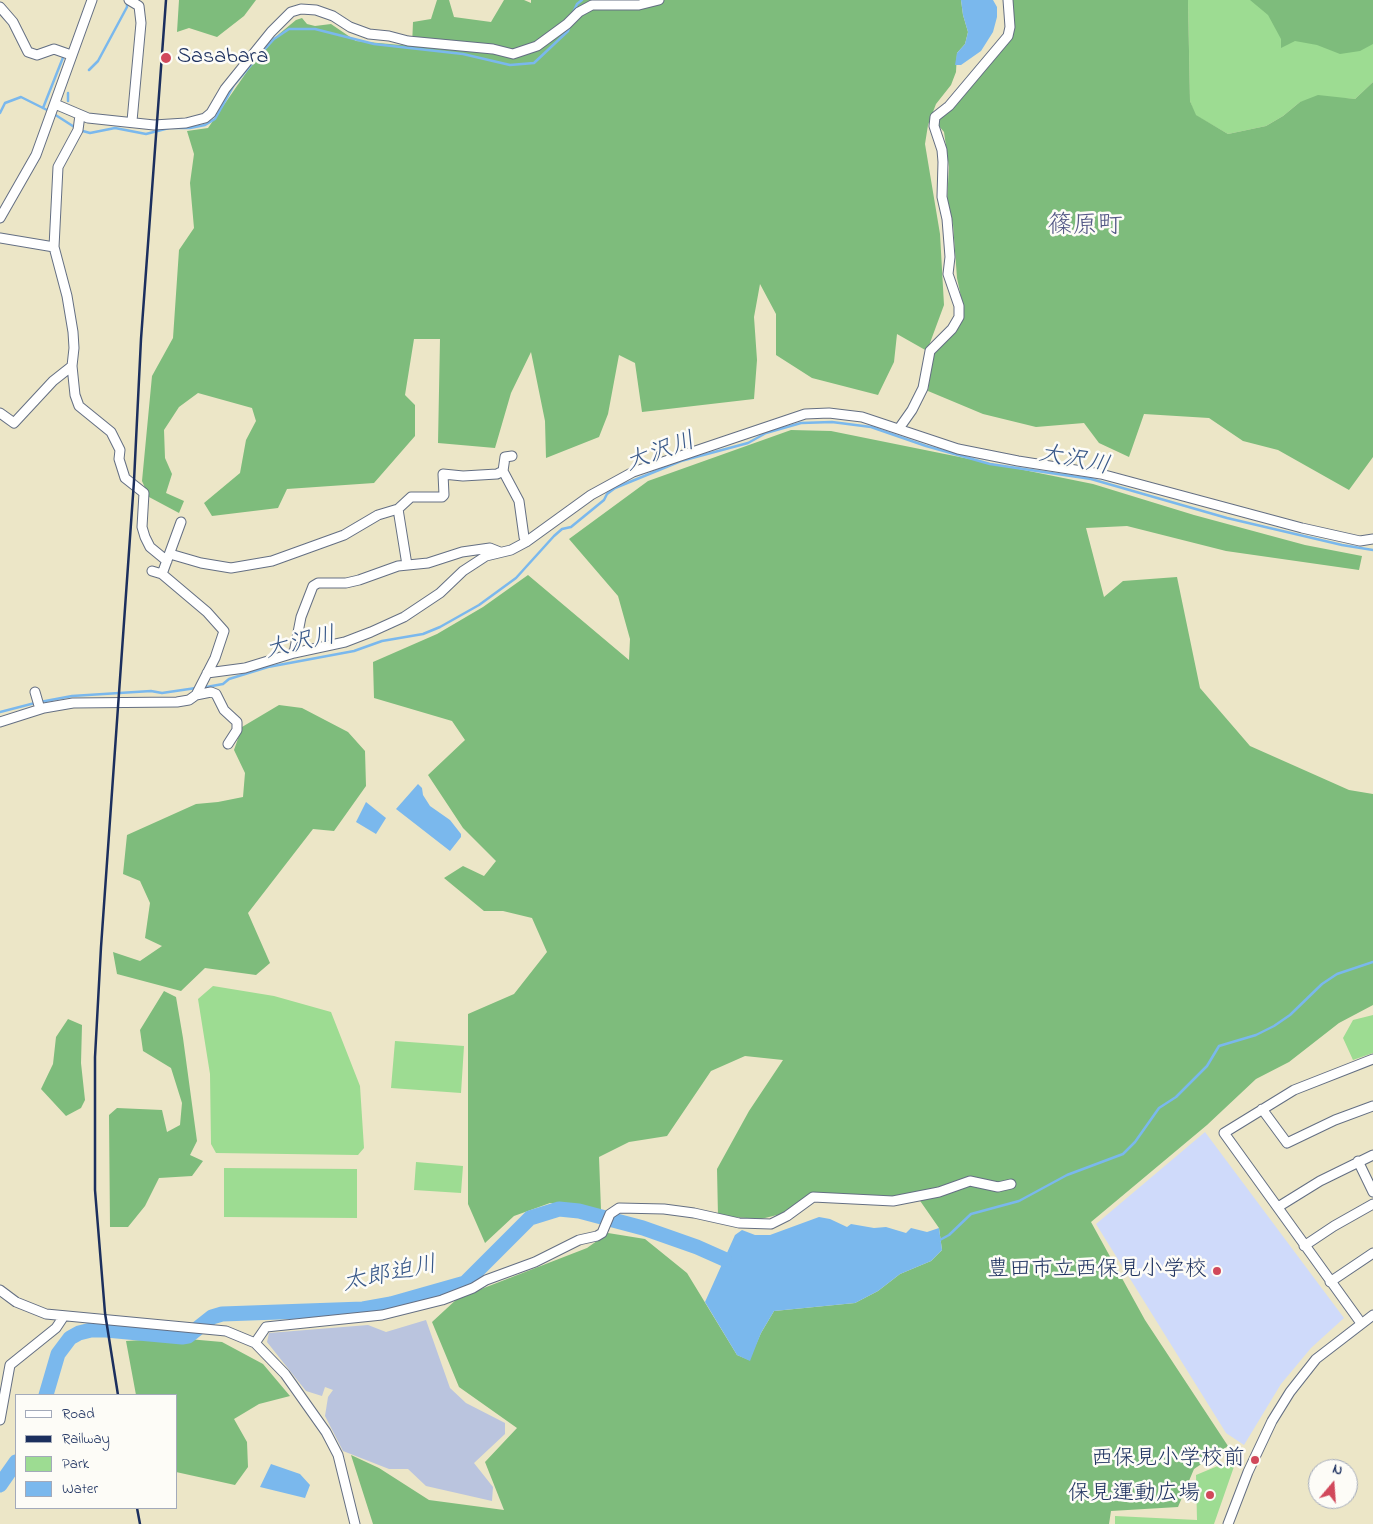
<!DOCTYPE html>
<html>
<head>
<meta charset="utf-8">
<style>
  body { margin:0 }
  #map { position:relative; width:1373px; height:1524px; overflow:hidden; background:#ece6c7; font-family:"Indie Flower",sans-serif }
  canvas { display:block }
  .legend { position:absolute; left:15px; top:1394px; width:162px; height:115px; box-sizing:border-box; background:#fdfcf7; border:1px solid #a3aaba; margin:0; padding:6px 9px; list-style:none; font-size:15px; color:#1b2f5e }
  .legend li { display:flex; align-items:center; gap:10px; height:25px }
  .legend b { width:25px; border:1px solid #a3aaba }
  .north { position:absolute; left:1308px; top:1459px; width:50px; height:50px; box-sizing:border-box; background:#fdfcf7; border:1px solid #a3aaba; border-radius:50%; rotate:18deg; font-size:14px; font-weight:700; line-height:20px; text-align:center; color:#1b2f5e }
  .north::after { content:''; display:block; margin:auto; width:18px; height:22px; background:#d1495b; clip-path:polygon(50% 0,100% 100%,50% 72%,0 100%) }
</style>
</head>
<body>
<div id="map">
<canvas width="1373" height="1524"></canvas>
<ul class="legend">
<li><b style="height:6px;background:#fff"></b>Road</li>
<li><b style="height:6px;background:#1b2f5e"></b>Railway</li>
<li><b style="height:14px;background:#9ddc92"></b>Park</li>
<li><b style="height:14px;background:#7ab8ed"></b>Water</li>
</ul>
<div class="north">N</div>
</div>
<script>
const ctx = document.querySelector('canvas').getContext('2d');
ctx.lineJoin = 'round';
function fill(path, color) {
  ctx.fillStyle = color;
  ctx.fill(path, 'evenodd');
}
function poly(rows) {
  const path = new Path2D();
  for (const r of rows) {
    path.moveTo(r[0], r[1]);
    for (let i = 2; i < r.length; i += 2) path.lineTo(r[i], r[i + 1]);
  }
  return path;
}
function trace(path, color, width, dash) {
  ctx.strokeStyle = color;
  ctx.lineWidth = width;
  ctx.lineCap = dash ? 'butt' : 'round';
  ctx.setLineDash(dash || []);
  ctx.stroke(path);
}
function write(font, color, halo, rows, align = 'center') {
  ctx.font = font + ' "Indie Flower","Klee One",sans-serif';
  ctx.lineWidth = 5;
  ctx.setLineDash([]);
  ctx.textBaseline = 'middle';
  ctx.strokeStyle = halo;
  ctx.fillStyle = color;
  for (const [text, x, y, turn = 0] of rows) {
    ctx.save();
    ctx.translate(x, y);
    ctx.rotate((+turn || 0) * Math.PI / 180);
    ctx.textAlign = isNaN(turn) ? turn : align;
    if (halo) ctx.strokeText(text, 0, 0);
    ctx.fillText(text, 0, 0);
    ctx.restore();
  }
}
fill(poly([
  [1205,1132,1344,1318,1311,1348,1281,1384,1244,1445,1226,1433,1096,1224]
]), '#cfdafa');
fill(poly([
  [426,1320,450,1388,466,1403,505,1423,505,1434,474,1463,493,1487,492,1501,426,1486,408,1469,389,1469,343,1451,325,1416,328,1397,333,1390,325,1387,322,1396,306,1391,267,1342,269,1333,368,1325,386,1332]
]), '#bac4de');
fill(poly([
  [1188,0,1373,0,1373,82,1355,99,1341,98,1300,102,1283,116,1266,126,1228,134,1195,115,1190,101],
  [213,986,274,996,331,1012,360,1086,364,1148,358,1155,216,1153,211,1144,210,1074,198,999],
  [1373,1015,1373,1053,1353,1060,1343,1038,1353,1020],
  [395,1041,464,1046,461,1093,391,1088],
  [416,1162,463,1166,461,1193,414,1190],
  [224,1168,357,1169,357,1218,224,1217],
  [1237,1458,1214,1524,1115,1524,1115,1516,1197,1520,1196,1475]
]), '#9ddc92');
fill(poly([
  [179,0,256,0,244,16,217,37,189,28,177,32],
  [437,0,449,0,454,17,491,22,504,0,524,0,531,3,531,0,961,0,963,15,968,32,965,44,957,53,956,72,951,85,936,104,928,125,925,144,940,234,944,305,927,351,897,334,894,362,878,395,812,378,776,355,776,314,760,284,754,317,757,360,754,399,642,412,635,363,619,355,608,414,599,437,546,458,545,421,531,352,511,393,495,448,438,443,440,339,414,339,405,395,415,405,415,436,374,483,287,489,278,508,212,516,204,503,240,473,246,440,256,421,252,408,198,393,179,407,164,430,165,458,172,474,166,493,184,501,179,513,149,497,142,481,152,376,173,338,179,250,194,228,190,183,194,154,187,131,208,128,248,70,279,34,296,20,302,18,307,24,315,26,331,24,356,41,412,46,413,22,431,19],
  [1011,0,1188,0,1190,101,1196,115,1228,134,1266,126,1283,116,1300,102,1318,95,1355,99,1373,82,1373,457,1349,490,1278,450,1243,441,1209,418,1144,414,1129,457,1099,443,1084,423,1036,427,983,414,928,391,933,351,961,322,964,311,957,278,953,224,947,201,949,167,944,132,938,125,941,116,1011,36],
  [1250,0,1373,0,1373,44,1360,51,1340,54,1317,45,1295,41,1281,48,1281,39,1268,15],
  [791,430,831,431,1093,484,1194,515,1305,545,1362,556,1359,570,1226,551,1127,526,1086,528,1104,597,1123,581,1177,577,1200,688,1250,746,1349,790,1373,794,1373,1005,1339,1023,1289,1062,1256,1079,1207,1125,1091,1222,1145,1320,1228,1446,1194,1469,1178,1507,1111,1511,1109,1524,373,1524,351,1455,379,1468,429,1500,504,1510,485,1462,517,1428,459,1387,432,1322,458,1298,587,1248,608,1233,645,1239,687,1273,737,1355,749,1360,761,1333,774,1311,855,1303,878,1291,900,1274,931,1261,942,1250,939,1228,916,1195,892,1201,812,1194,785,1213,761,1219,718,1216,717,1169,749,1111,783,1060,745,1056,711,1071,667,1136,629,1142,599,1157,601,1210,550,1203,514,1216,485,1243,468,1204,468,1014,514,994,547,952,532,918,503,911,484,911,444,878,463,866,484,876,496,861,463,828,428,775,465,740,452,721,374,698,373,662,437,634,483,607,528,575,629,660,630,639,618,596,569,539,648,481],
  [279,705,302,708,348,732,365,751,366,786,334,831,313,829,248,913,270,963,256,975,205,968,181,991,117,974,113,952,140,961,162,946,145,938,150,903,140,881,123,874,127,835,196,804,218,802,243,797,245,773,234,750,242,727],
  [164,991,176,997,183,1038,197,1141,190,1155,203,1161,192,1176,159,1178,145,1206,128,1227,110,1227,109,1115,117,1108,162,1110,167,1132,180,1125,182,1103,171,1068,143,1051,140,1030],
  [68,1019,82,1025,81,1063,85,1100,81,1108,66,1116,41,1089,53,1064,56,1037],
  [177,1338,222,1342,263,1364,290,1396,259,1404,234,1419,247,1442,248,1467,235,1485,176,1472,176,1395,136,1395,126,1341]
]), '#7ebc7c');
fill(poly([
  [961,0,993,0,997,7,997,17,993,32,981,51,961,65,955,65,957,53,965,44,968,32,963,15],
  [418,784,422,788,423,795,430,806,450,820,461,834,461,837,450,851,396,809],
  [366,802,386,818,376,834,356,822],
  [819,1217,830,1219,847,1227,851,1224,874,1228,886,1227,906,1233,911,1228,927,1232,939,1228,942,1250,931,1261,900,1274,878,1291,855,1303,774,1311,761,1333,750,1361,737,1355,705,1302,735,1235,742,1230,755,1235,770,1235],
  [271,1464,300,1474,310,1485,305,1498,260,1487]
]), '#7ab8ed');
trace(poly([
  [572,15,577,4,582,0],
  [40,50,51,46],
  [89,70,98,61,127,7,127,1],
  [68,93,68,101],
  [43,108,64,55],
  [0,113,5,103,21,97,49,111],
  [54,114,79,130,90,133,115,128,146,134,169,128,190,128,205,125,215,119,234,85,263,51,274,39,289,29,315,29,374,44,463,54,510,65,534,63,568,31,570,25],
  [201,688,223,684,229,679,268,667,354,651,382,641,423,634,440,627,479,605,516,578,554,536,562,529,571,527,604,500,607,494,615,488,681,461,748,443,766,433,801,423,832,422,871,427,926,446,990,464,1091,479,1227,518,1342,545,1373,550],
  [40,702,72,696,151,691,162,693,196,688],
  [0,712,35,703],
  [938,1241,949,1235,971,1214,1019,1201,1067,1175,1123,1154,1135,1142,1159,1108,1176,1097,1207,1066,1219,1046,1256,1035,1274,1026,1290,1015,1322,984,1337,974,1373,962]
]), '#7ab8ed', 2.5);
trace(poly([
  [46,1395,58,1354,70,1338,79,1333,91,1330,106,1330,182,1337,188,1336,212,1317,222,1314,363,1309,391,1304,465,1283,530,1218,559,1209,579,1211,643,1228,697,1247,724,1259],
  [0,1485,16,1462]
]), '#7ab8ed', 15);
const minor = poly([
  [129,0,139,6,141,23,132,121],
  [0,7,13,22,28,52,37,55,54,49,71,55],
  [55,104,88,118,154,125,186,123,205,118,211,113,225,89,271,32,291,12,301,9,316,10,333,16,350,27,369,34,389,36,408,41,493,49,513,54,537,46,567,24,579,12,592,5,639,5,659,0],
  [80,115,78,130,58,167,54,247,67,296,73,332,74,348,72,366,75,395,79,406,111,432,120,450,119,459,125,478,144,493,142,527,145,537,150,547,167,561],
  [0,218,36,155,92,0],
  [0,238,54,247],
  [0,413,14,423,53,381,72,366],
  [900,427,912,410,923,388,930,351,952,329,959,317,959,306,948,274,950,257,947,219,942,197,943,162,942,150,934,126,935,117,949,106,1008,36,1010,27,1008,0],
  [503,471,519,501,524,537,526,542],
  [398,509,411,497,442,497,444,495,443,474,463,476,497,474,503,471,505,457,512,456],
  [170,554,201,563,231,568,272,561,344,535,378,515,398,509,407,565],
  [152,571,162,574,207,612,224,631,215,658,196,695],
  [162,574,181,522],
  [294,653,301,617,313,586,318,583,346,583,359,580,398,566,428,563,462,552,490,548,500,552],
  [207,673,245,668,294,653,345,642,371,632,404,617,440,593,463,571,486,556,511,550,526,542,591,495,633,472,805,414,829,413,862,417,958,449,1018,461,1101,474,1302,528,1360,541,1373,539],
  [35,692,40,709],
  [0,722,44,708,73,703,177,702,189,700,196,695,211,692,216,694,224,710,237,722,237,730,228,744],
  [1262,1109,1287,1143,1335,1120,1373,1106],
  [1358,1161,1373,1192],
  [1278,1207,1320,1181,1373,1155],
  [1304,1246,1334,1226,1373,1204],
  [1330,1282,1373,1253],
  [0,1290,16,1302,46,1314,226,1331,255,1343,285,1374,326,1432,338,1455,355,1524],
  [1361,1323,1224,1133,1294,1090,1373,1059],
  [255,1343,266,1327,382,1315,442,1300,473,1288,486,1280,535,1262,579,1240,597,1236,602,1233,610,1214,619,1208,664,1209,694,1213,739,1223,771,1224,787,1216,813,1197,893,1201,939,1192,970,1181,998,1187,1011,1184],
  [0,1420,10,1365,56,1328,64,1316],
  [1228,1524,1248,1472,1272,1421,1290,1392,1316,1359,1373,1315]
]);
trace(minor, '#646f83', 11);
trace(minor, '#fff', 9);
trace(poly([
  [118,1395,105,1313,95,1190,95,1057,101,947,134,481,141,339,166,0],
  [137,1508,140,1524]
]), '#1b2f5e', 2.5);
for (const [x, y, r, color] of [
  [166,58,6,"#d1495b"],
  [1217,1271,5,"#d1495b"],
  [1255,1460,5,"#d1495b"],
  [1210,1495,5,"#d1495b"]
]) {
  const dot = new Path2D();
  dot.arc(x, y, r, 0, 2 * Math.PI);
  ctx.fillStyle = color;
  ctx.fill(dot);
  trace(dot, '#fdfcf7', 2);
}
write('22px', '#1b2f5e', '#fdfcf7', [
  ["Sasabara",177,58,"left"],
  ["豊田市立西保見小学校",1207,1271],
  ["西保見小学校前",1245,1460],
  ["保見運動広場",1200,1495]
], 'right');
write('italic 24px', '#385889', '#fdfcf7', [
  ["大沢川",661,454,-20],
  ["大沢川",1074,462,11],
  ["大沢川",301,645,-13],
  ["太郎迫川",390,1276,-12]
]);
write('25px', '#525785', '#fdfcf7', [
  ["篠原町",1085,228]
]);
</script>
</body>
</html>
